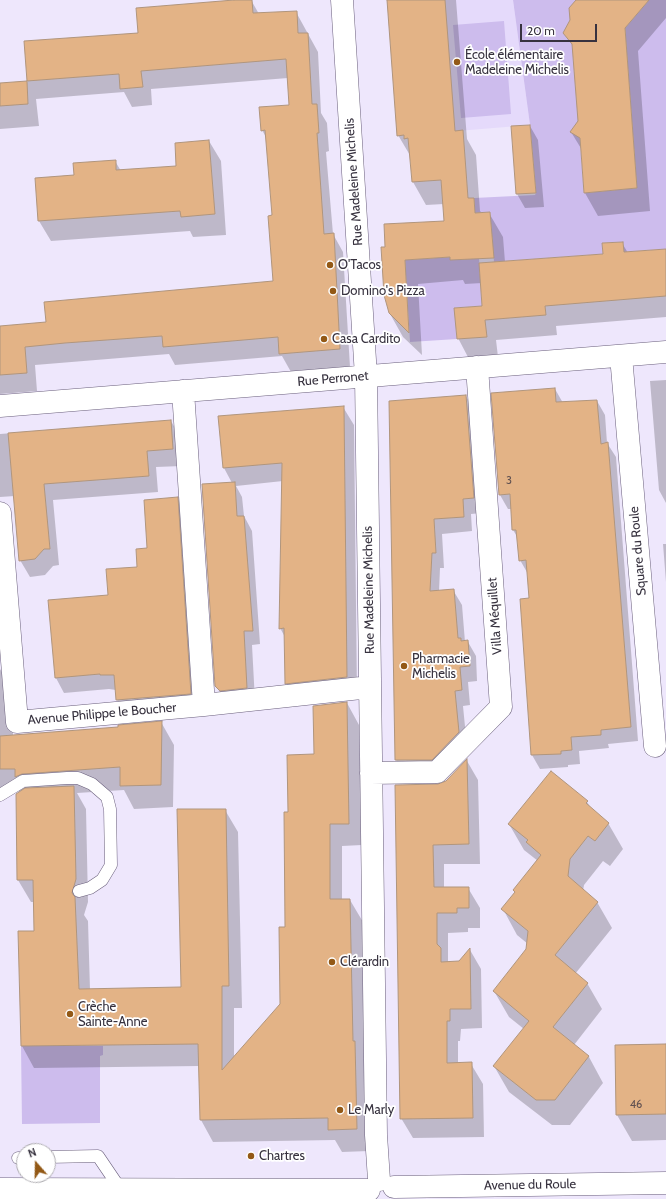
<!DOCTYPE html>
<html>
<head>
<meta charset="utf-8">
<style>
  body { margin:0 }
  #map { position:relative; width:666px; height:1199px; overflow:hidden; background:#eee7fc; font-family:Cabin,sans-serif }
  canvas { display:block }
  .north { position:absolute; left:16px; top:1143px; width:40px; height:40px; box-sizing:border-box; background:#fff; border:1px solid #afadb2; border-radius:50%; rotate:340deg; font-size:11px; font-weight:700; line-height:16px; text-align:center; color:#37323f }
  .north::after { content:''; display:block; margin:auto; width:14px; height:18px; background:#935916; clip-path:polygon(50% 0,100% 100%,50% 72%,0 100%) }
  .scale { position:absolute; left:520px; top:24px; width:77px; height:18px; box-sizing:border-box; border:2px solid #37323f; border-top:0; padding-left:5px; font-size:12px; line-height:14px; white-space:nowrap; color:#37323f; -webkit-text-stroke:3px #fff; paint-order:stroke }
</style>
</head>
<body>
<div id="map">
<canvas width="666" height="1199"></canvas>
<div class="north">N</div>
<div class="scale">20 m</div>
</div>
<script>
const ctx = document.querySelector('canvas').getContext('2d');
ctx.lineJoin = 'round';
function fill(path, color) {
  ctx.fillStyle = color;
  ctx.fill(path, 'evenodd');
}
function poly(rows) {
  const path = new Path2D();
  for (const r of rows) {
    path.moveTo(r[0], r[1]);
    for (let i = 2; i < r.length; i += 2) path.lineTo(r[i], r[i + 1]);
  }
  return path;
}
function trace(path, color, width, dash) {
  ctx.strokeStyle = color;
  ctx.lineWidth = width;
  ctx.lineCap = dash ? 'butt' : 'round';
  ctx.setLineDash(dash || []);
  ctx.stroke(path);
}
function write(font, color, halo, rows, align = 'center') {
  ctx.font = font + ' Cabin,sans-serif';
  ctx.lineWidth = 3.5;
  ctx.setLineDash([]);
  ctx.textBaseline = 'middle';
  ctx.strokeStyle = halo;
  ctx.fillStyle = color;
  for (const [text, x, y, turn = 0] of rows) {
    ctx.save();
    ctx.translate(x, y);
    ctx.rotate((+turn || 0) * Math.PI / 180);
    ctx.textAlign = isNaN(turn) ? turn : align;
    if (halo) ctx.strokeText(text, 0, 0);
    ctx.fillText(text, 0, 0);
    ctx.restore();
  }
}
fill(poly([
  [387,0,513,0,530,125,397,136]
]), '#e5dafb');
fill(poly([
  [513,0,576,0,572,38,584,193,637,188,625,28,649,0,666,0,666,249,624,252,623,242,602,243,603,254,494,262,490,212,475,213,474,198,535,195,536,193,530,125],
  [504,21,511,114,461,118,453,25],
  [450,257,450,260,479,258,482,306,455,308,457,339,410,342,405,260],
  [21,1046,103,1046,103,1055,100,1056,100,1123,22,1124]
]), '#cdbced');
fill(poly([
  [246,0,251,0,259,14,296,12,318,52,321,113,327,123,329,151,326,152,333,234,343,252,350,367,291,372,282,356,175,365,169,354,35,365,37,391,0,394,0,327,47,323,274,282,273,216,267,139,262,130,290,106,288,78,151,89,152,105,132,107,124,92,36,99,39,126,0,129,0,151,0,84,28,82,25,42,139,33],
  [388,0,456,0,467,139,476,155,480,211,482,213,489,213,503,237,505,262,604,255,622,243,628,253,666,250,666,317,556,326,557,335,496,340,498,357,469,359,458,338,484,307,482,283,465,284,463,280,418,284,422,355,403,337,389,312,386,247,445,222,444,204,426,205,413,182,411,157,398,135],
  [578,0,666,0,666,18,638,51,650,211,598,216,585,193,582,150,571,132,579,122,574,48,565,33,571,20],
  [530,126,538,140,544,207,525,208,517,194,512,127],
  [209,141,221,161,226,235,193,237,190,231,51,241,39,221,36,178,75,175,115,161,121,171,177,167],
  [666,380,666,503,659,490,650,381],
  [555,389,563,403,597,401,605,415,607,443,616,457,638,741,608,744,609,748,579,751,580,764,568,765,568,767,540,769,532,755,530,599,528,574,520,560,518,538,513,530,512,509,508,509,500,495,492,394],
  [466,396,474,411,482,513,471,514,472,531,442,534,444,568,440,568,439,592,453,590,462,605,465,642,468,642,476,656,477,681,468,682,470,705,463,706,467,747,404,775,396,760,390,402],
  [343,407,354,425,357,695,297,701,286,683,285,637,280,628,283,481,236,486,242,497,244,516,252,531,260,644,252,645,255,701,225,700,216,686,232,483,224,468],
  [171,421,180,437,182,466,156,467,158,492,53,500,59,565,53,566,45,575,30,577,20,560,15,496,0,497,0,434],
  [177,498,186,513,199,708,126,715,117,700,116,690,109,689,64,693,56,678,49,601,109,596,138,567],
  [663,544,666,544,666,582],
  [0,669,9,684,13,735,120,728,161,722,174,745,173,807,134,809,124,790,77,793,86,809,88,902,84,915,88,921,90,990,182,988,225,810,238,832,242,1008,234,1008,234,1058,281,1005,286,928,289,813,315,755,347,703,359,725,362,845,342,846,342,900,350,900,363,922,369,1151,342,1152,335,1140,213,1142,201,1120,200,1066,34,1068,22,1046,19,932,35,932,34,902,31,902,18,880,22,791,0,792],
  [467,761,478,780,480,864,444,864,444,888,468,888,480,908,480,928,468,928,468,932,448,933,448,963,460,962,470,950,481,969,482,1028,461,1029,460,1041,458,1041,458,1064,471,1064,483,1084,484,1137,413,1138,401,1118,438,785,446,782],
  [587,802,592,810,608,823,623,849,610,866,603,861,584,885,583,891,597,902,612,928,575,974,587,983,602,1009,574,1045,589,1057,603,1083,570,1125,552,1125,509,1092,494,1066,524,1029,509,1017,494,991,527,950,528,944,517,935,503,909,516,893,514,891,538,861,524,850,509,824],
  [666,1045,666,1140,632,1141,617,1115]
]), '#0003');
const building = poly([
  [234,0,252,0,253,13,297,11,298,33,308,33,312,104,317,104,319,133,317,133,324,234,334,233,340,349,279,354,278,337,163,347,162,336,65,343,25,347,27,373,0,375,0,326,46,322,44,302,273,281,268,216,272,215,265,130,261,131,259,107,289,105,286,59,141,71,143,87,120,89,119,74,27,81,24,41,138,33,136,8,234,0],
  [387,0,445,0,455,131,463,130,468,198,474,198,475,213,490,212,494,258,450,260,450,257,405,260,409,333,389,313,384,295,381,247,385,247,384,224,444,221,441,180,412,182,408,138,404,139,404,135,397,136,387,0],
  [576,0,649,0,625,28,637,188,584,193,580,138,570,132,578,121,572,44,563,33,570,20,569,8,576,0],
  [27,81,28,104,0,106,0,83,27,81],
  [530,125,536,193,516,194,511,126,530,125],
  [209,140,215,214,181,217,180,211,38,221,35,178,74,175,73,163,116,160,116,170,176,166,175,143,209,140],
  [623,242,624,252,666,249,666,296,545,306,546,315,485,320,487,337,457,339,454,308,482,306,479,263,603,254,602,243,623,242],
  [555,388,556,402,597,400,601,444,608,442,631,727,601,730,601,735,571,737,572,750,561,751,561,754,531,755,520,599,529,598,526,560,519,561,516,530,512,530,510,494,499,495,491,393,555,388],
  [466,395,474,498,463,499,464,517,434,519,436,553,432,553,430,591,454,589,458,638,461,638,461,641,468,640,470,666,460,667,462,690,455,691,459,732,432,760,395,760,389,401,466,395],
  [344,406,347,677,285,684,284,628,279,629,282,463,223,468,218,416,344,406],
  [171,420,173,449,147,451,149,476,44,484,50,549,44,549,35,559,19,561,8,433,171,420],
  [235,482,237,516,244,516,253,631,244,631,247,688,220,691,215,686,202,484,235,482],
  [178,497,191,694,116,700,114,675,100,675,100,674,55,678,48,600,108,595,106,569,137,567,136,549,147,548,144,500,178,497],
  [347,702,349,824,330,824,330,899,350,899,353,1041,355,1041,357,1129,328,1130,328,1118,200,1120,198,1044,21,1046,18,931,34,931,33,880,17,880,16,794,25,788,74,786,76,879,72,893,75,897,79,989,181,987,177,809,226,809,229,986,222,986,222,1070,280,1004,279,927,285,927,284,812,288,812,287,755,314,754,313,706,347,702],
  [162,721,161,785,120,786,120,767,22,774,15,777,15,769,0,769,0,736,118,727,118,725,162,721],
  [467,759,469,844,433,845,434,887,469,887,469,908,457,908,457,913,437,913,437,944,441,948,441,962,459,961,470,948,471,1009,450,1009,450,1021,447,1021,447,1063,472,1062,473,1118,400,1119,395,785,438,784,446,781,467,759],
  [551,771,588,801,586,803,609,823,595,841,588,836,570,859,568,876,598,902,555,955,588,983,553,1027,589,1056,555,1100,536,1100,493,1066,529,1021,493,991,526,949,528,931,501,909,515,892,513,890,541,855,526,842,528,840,508,824,551,771],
  [666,1044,666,1114,616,1115,615,1045,666,1044]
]);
fill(building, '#e3b386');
trace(building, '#b0957d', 1);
const lane = poly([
  [0,795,23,781,67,778,78,778,92,784,107,797,110,809,111,865,102,880,90,888,79,891],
  [48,1157,98,1156,121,1190],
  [18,1158,24,1158]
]);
const street = poly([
  [342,0,366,376,376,1135,379,1180],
  [621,356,655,746],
  [183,391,204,705],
  [0,406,666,352],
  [0,513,17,722,204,705,370,687],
  [371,773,437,772,501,707,477,367],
  [394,1187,666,1183],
  [0,1189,369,1190]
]);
trace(lane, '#6a5f7c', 13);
trace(street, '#6a5f7c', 23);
trace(lane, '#fff', 12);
trace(street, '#fff', 22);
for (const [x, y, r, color] of [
  [457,62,4,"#935916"],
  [330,265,4,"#935916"],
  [333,291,4,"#935916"],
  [324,339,4,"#935916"],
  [404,666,4,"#935916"],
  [332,962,4,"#935916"],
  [70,1014,4,"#935916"],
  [340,1110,4,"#935916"],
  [251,1156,4,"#935916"]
]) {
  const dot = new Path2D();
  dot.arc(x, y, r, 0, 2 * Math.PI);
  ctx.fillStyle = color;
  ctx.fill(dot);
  trace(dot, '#fff', 1.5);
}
write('11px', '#625251', null, [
  ["3",509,481],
  ["46",636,1105]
]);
write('13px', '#37323f', '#fff', [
  ["École élémentaire",465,55],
  ["Madeleine Michelis",465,70],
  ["O'Tacos",338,265],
  ["Domino's Pizza",341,291],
  ["Casa Cardito",332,339],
  ["Pharmacie",412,659],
  ["Michelis",412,674],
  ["Clérardin",340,962],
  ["Crèche",78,1007],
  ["Sainte-Anne",78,1022],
  ["Le Marly",348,1110],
  ["Chartres",259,1156]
], 'left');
write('13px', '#37323f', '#fff', [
  ["Rue Madeleine Michelis",354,182,-94],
  ["Rue Perronet",333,379,-5],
  ["Square du Roule",638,551,-95],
  ["Rue Madeleine Michelis",369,590,-91],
  ["Villa Méquillet",495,616,-94],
  ["Avenue Philippe le Boucher",102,714,-5],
  ["Avenue du Roule",530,1185,-1]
]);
</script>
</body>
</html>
